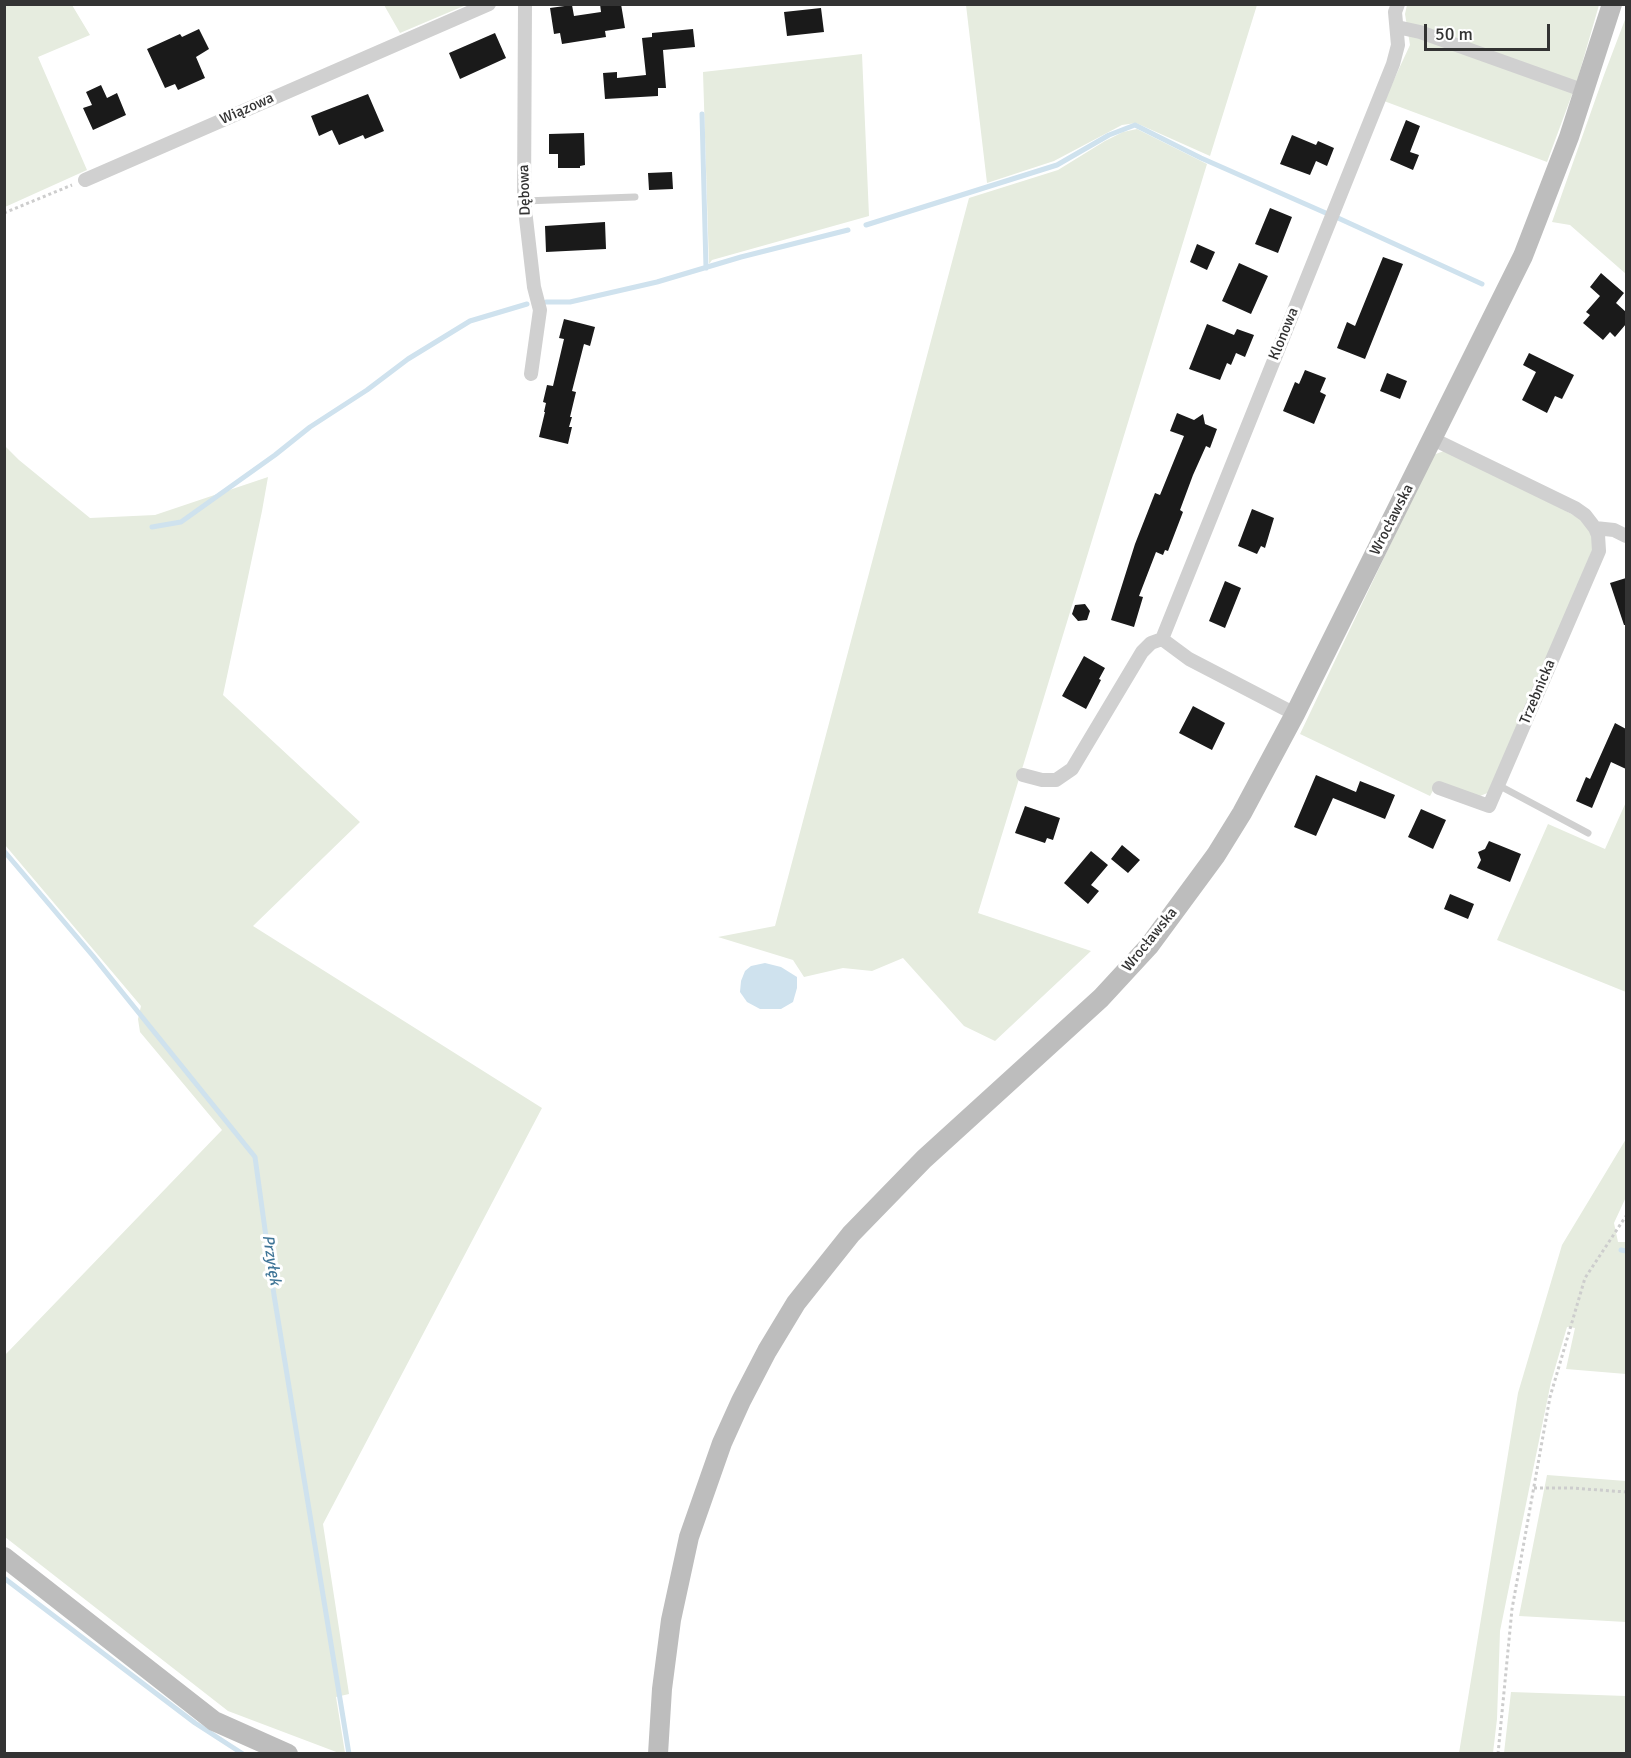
<!DOCTYPE html>
<html>
<head>
<meta charset="utf-8">
<style>
  body { margin:0 }
  #map { position:relative; width:1631px; height:1758px; overflow:hidden; background:#fff; font-family:Signika,sans-serif }
  canvas { display:block }
  .frame { position:absolute; inset:0; border:6px solid #333; pointer-events:none }
  .scale { position:absolute; left:1424px; top:24px; width:126px; height:27px; box-sizing:border-box; border:3px solid #333; border-top:0; padding-left:8px; font-size:18px; line-height:21px; white-space:nowrap; color:#333; -webkit-text-stroke:4px #fff; paint-order:stroke }
</style>
</head>
<body>
<div id="map">
<canvas width="1631" height="1758"></canvas>
<div class="frame"></div>
<div class="scale">50 m</div>
</div>
<script>
const ctx = document.querySelector('canvas').getContext('2d');
ctx.lineJoin = 'round';
function fill(path, color) {
  ctx.fillStyle = color;
  ctx.fill(path, 'evenodd');
}
function poly(rows) {
  const path = new Path2D();
  for (const r of rows) {
    path.moveTo(r[0], r[1]);
    for (let i = 2; i < r.length; i += 2) path.lineTo(r[i], r[i + 1]);
  }
  return path;
}
function trace(path, color, width, dash) {
  ctx.strokeStyle = color;
  ctx.lineWidth = width;
  ctx.lineCap = dash ? 'butt' : 'round';
  ctx.setLineDash(dash || []);
  ctx.stroke(path);
}
function write(font, color, halo, rows, align = 'center') {
  ctx.font = font + ' Signika,sans-serif';
  ctx.lineWidth = 6;
  ctx.setLineDash([]);
  ctx.textBaseline = 'middle';
  ctx.strokeStyle = halo;
  ctx.fillStyle = color;
  for (const [text, x, y, turn = 0] of rows) {
    ctx.save();
    ctx.translate(x, y);
    ctx.rotate((+turn || 0) * Math.PI / 180);
    ctx.textAlign = isNaN(turn) ? turn : align;
    if (halo) ctx.strokeText(text, 0, 0);
    ctx.fillText(text, 0, 0);
    ctx.restore();
  }
}
fill(poly([
  [5,4,72,5,90,35,38,57,87,170,5,207],
  [384,5,466,5,400,33],
  [966,5,966,4,1257,5,1210,156,1136,123,1122,125,1054,161,987,183],
  [1407,5,1599,5,1577,81,1547,162,1384,101,1410,45,1405,14],
  [1626,17,1626,274,1570,225,1552,222,1604,75],
  [862,54,869,216,712,260,709,264,703,72],
  [1137,129,1207,164,978,913,1091,951,995,1041,964,1026,903,958,872,971,843,968,804,977,793,960,718,937,775,926,969,198,1058,170,1105,141,1123,132],
  [4,445,19,460,90,518,155,515,268,477,262,511,223,695,360,822,253,926,542,1108,323,1524,349,1694,336,1697,345,1753,339,1753,228,1711,5,1537,5,1355,222,1130,140,1032,138,1019,141,1006,5,845],
  [1444,451,1547,500,1587,523,1596,541,1490,792,1480,796,1437,783,1430,796,1300,734,1433,455],
  [1626,802,1626,992,1497,940,1548,824,1605,849],
  [1626,1139,1626,1197,1614,1223,1618,1242,1626,1242,1626,1374,1566,1369,1575,1328,1567,1327,1551,1382,1500,1631,1497,1719,1493,1753,1459,1753,1518,1393,1562,1245],
  [1547,1475,1626,1481,1626,1622,1519,1616],
  [1511,1692,1626,1696,1626,1753,1504,1753]
]), '#e6ecdf');
fill(poly([
  [765,963,781,967,797,977,797,988,793,1002,781,1009,760,1009,747,1002,740,992,741,981,745,971,751,966]
]), '#cfe2ee');
trace(poly([
  [702,114,706,268],
  [1338,218,1482,284],
  [866,225,1057,165,1109,135,1135,125,1201,158,1328,214],
  [546,302,570,302,657,282,741,257,848,230],
  [152,527,181,522,275,455,310,427,367,390,408,359,470,321,527,304],
  [4,851,93,956,255,1157,274,1295,349,1754],
  [1621,1250,1626,1251],
  [4,1578,195,1723,243,1754]
]), '#cfe2ee', 5);
fill(poly([
  [600,4,621,4,625,28,605,31,606,37,562,44,560,33,554,34,550,8,572,5,574,16,601,12],
  [821,8,824,32,787,36,784,12],
  [199,29,209,49,196,57,205,78,178,90,175,84,165,88,147,49,180,34,182,37],
  [693,29,695,47,663,50,666,88,658,88,658,96,605,99,603,73,617,72,617,78,646,75,642,38,652,37,652,33],
  [495,33,506,58,460,79,449,53],
  [101,85,107,98,117,93,126,115,93,130,83,108,92,105,86,92],
  [368,94,384,131,365,139,363,135,339,145,332,130,319,136,311,116],
  [1406,120,1420,126,1410,152,1419,155,1413,170,1390,160],
  [584,133,585,165,580,166,580,168,558,168,558,154,549,154,549,134],
  [1292,135,1316,145,1318,141,1334,148,1327,166,1316,161,1310,175,1280,164],
  [672,172,673,189,649,190,648,173],
  [1270,208,1292,217,1278,253,1255,244],
  [605,222,606,249,546,252,545,226],
  [1197,244,1215,252,1207,270,1190,262],
  [1383,257,1403,264,1365,359,1337,348,1347,322,1355,326],
  [1239,263,1268,276,1251,314,1222,301],
  [1601,273,1624,293,1616,303,1626,312,1626,324,1615,337,1610,332,1603,340,1583,323,1590,315,1586,312,1600,296,1590,287],
  [564,319,595,327,590,346,584,344,572,391,576,392,570,417,572,417,569,427,572,427,568,444,539,437,545,412,544,412,546,403,543,402,547,385,553,386,564,339,559,338],
  [1207,324,1234,335,1237,329,1254,335,1245,357,1236,353,1231,365,1227,363,1220,380,1189,369],
  [1529,353,1574,375,1562,399,1555,396,1547,413,1522,400,1536,372,1523,365],
  [1305,370,1326,378,1320,392,1326,395,1314,424,1283,411,1295,382,1299,384],
  [1387,373,1407,381,1400,399,1380,391],
  [1177,413,1194,420,1203,414,1205,424,1217,429,1210,448,1206,446,1193,475,1180,510,1183,512,1168,551,1165,550,1163,555,1156,552,1139,596,1143,597,1134,627,1111,620,1135,544,1155,493,1160,495,1184,436,1170,431],
  [1252,509,1274,518,1265,548,1261,546,1257,554,1238,546],
  [1626,578,1626,625,1624,625,1610,583],
  [1225,581,1241,588,1225,628,1209,621],
  [1085,604,1090,611,1087,620,1078,621,1072,614,1075,605],
  [1084,656,1105,668,1099,679,1101,680,1086,709,1062,696],
  [1193,706,1225,723,1212,750,1179,733],
  [1615,723,1626,729,1626,769,1611,762,1592,808,1576,801,1586,777,1590,779],
  [1316,775,1356,792,1360,781,1395,795,1385,819,1333,798,1316,836,1294,827],
  [1025,806,1060,818,1053,840,1047,838,1045,843,1015,833],
  [1421,809,1446,820,1433,849,1408,837],
  [1489,841,1521,854,1510,882,1477,868,1481,860,1478,852,1485,849],
  [1122,845,1140,860,1128,873,1111,859],
  [1091,851,1108,865,1091,885,1099,891,1088,904,1064,883],
  [1450,894,1474,904,1468,919,1444,909]
]), '#1a1a1a');
trace(poly([
  [4,213,72,185],
  [1534,1488,1572,1488,1626,1492],
  [1498,1754,1512,1609,1550,1397,1585,1278,1626,1216]
]), '#cdcdcd', 3, [3, 3]);
trace(poly([
  [524,201,635,197],
  [1498,785,1588,833]
]), '#d0d0d0', 7);
trace(poly([
  [525,4,524,201,534,287,540,310,531,374],
  [1397,27,1420,32,1585,91],
  [85,180,489,4],
  [1433,439,1575,508,1585,515,1595,528,1614,530,1626,536],
  [1162,639,1189,659,1295,714],
  [1023,775,1042,780,1056,780,1072,769,1142,652,1151,643,1162,639,1393,64,1398,45,1395,12,1398,4],
  [1439,788,1489,806,1599,551,1598,535,1595,528]
]), '#d0d0d0', 14);
trace(poly([
  [4,1557,214,1721,288,1754],
  [658,1754,662,1689,671,1620,689,1537,722,1443,741,1401,767,1351,796,1303,851,1234,924,1159,1101,998,1149,946,1216,855,1242,813,1295,714,1523,256,1569,137,1612,4]
]), '#bdbdbd', 20);
write('15px', '#333', '#fff', [
  ["Wiązowa",247,109,-24],
  ["Dębowa",525,190,-92],
  ["Klonowa",1284,334,-68],
  ["Wrocławska",1392,520,-63],
  ["Trzebnicka",1538,692,-67],
  ["Wrocławska",1150,940,-51]
]);
write('italic 16px', '#3f7597', '#fff', [
  ["Przyłęk",271,1260,81]
]);
</script>
</body>
</html>
